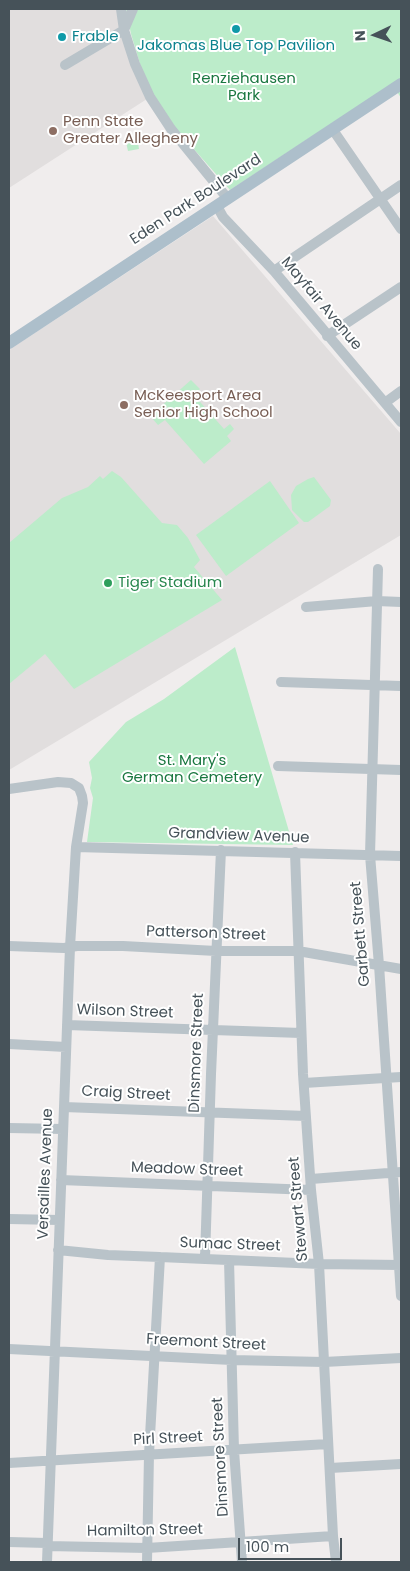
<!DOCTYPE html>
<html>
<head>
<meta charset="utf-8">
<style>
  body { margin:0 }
  #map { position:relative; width:410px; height:1571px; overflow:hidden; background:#f0eded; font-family:Poppins,sans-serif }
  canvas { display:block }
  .frame { position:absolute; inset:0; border:10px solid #465259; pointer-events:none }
  .north { position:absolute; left:350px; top:10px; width:50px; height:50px; -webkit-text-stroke:4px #fff; paint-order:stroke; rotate:267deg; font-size:14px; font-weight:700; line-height:20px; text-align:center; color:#465259 }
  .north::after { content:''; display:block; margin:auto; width:18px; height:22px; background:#465259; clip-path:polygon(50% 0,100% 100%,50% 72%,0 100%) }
  .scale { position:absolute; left:238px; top:1538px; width:104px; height:22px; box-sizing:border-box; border:2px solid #465259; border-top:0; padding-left:6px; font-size:15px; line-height:18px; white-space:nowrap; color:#465259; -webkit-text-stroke:4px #fff; paint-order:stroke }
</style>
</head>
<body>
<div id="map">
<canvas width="410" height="1571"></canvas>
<div class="frame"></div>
<div class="north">N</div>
<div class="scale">100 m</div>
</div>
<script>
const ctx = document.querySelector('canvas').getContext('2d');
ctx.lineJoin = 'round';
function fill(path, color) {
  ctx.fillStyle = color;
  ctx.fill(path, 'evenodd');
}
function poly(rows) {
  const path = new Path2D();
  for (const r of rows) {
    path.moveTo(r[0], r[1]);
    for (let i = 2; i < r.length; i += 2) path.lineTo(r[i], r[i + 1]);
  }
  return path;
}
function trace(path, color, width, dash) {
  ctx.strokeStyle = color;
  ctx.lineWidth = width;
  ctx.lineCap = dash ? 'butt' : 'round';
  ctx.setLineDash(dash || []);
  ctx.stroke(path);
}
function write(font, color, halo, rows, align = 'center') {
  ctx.font = font + ' Poppins,sans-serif';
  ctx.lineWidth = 4;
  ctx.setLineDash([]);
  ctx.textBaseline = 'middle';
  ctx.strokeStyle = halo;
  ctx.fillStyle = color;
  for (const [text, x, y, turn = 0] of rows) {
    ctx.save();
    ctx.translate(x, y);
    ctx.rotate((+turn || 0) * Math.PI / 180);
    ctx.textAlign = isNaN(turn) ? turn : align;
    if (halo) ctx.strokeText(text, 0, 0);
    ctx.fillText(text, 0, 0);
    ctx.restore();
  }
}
fill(poly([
  [9,9,121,9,150,97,9,188],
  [213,216,401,434,401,535,9,770,9,350]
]), '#e1dede');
fill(poly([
  [126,9,401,9,401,98,392,84,230,190,177,130,153,95,141,67,131,34],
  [137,136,139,149,128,151,125,138],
  [191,380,200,389,194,395,224,429,230,424,234,429,227,436,231,441,204,464,165,420,158,425,150,416],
  [112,471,121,477,162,523,177,525,188,538,200,560,194,567,222,600,74,689,45,654,9,684,9,543,62,498,88,487,100,476,103,479],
  [314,477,331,500,330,506,308,522,304,522,292,510,291,495,296,486,308,479],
  [270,481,299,523,226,576,196,535],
  [235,647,293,845,87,842,93,798,90,788,92,778,89,762,126,722,164,699]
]), '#bcecca');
trace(poly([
  [121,9,124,30,135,64,150,97,171,129,228,199],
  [65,65,124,30,133,9],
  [333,130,401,229],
  [217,206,223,217,274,271,401,422],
  [274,271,401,185],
  [327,336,401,287],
  [386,402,401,391],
  [378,569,370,855,379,965,401,1296],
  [306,607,377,601,401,602],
  [281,682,401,686],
  [278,766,401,770],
  [9,789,58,782,71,783,79,788,82,796,83,803,76,847,70,947,47,1562],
  [76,847,401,856],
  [295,852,303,1074,311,1190,319,1264,333,1536,336,1562],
  [9,946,64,948,77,946,123,946,216,951,298,951,401,969],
  [67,1025,301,1033],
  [9,1044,66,1047],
  [304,1083,401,1077],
  [64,1107,306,1116],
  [9,1128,63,1129],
  [311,1179,401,1172],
  [61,1180,311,1190],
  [9,1219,59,1220],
  [58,1250,108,1255,160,1257,319,1264,401,1265],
  [205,1258,211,1074,221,850],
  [229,1260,234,1450,242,1562],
  [9,1349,232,1360,324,1362,401,1358],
  [9,1463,328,1444],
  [330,1468,401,1464],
  [9,1542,47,1543],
  [47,1546,147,1548,333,1536],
  [147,1562,149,1454,160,1257]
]), '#b9c3c9', 10);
trace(poly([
  [9,343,401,84]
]), '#adbfcb', 12);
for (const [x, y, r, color] of [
  [236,29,5,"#0f9aa8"],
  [62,37,5,"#0f9aa8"],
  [53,131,5,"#8d6e63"],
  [124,405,5,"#8d6e63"],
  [108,583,5,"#2e9e5b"]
]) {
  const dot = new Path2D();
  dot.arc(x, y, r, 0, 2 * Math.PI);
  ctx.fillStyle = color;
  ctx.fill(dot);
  trace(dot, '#fff', 2);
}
write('15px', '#0d838f', '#fff', [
  ["Frable",72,37],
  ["Jakomas Blue Top Pavilion",236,46,"center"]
], 'left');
write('15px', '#1a7740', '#fff', [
  ["Renziehausen",244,79],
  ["Park",244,96],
  ["St. Mary's",192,761],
  ["German Cemetery",192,778]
]);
write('15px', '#785e54', '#fff', [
  ["Penn State",63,122],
  ["Greater Allegheny",63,139],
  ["McKeesport Area",134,396],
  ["Senior High School",134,413]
], 'left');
write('15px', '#465259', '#fff', [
  ["Eden Park Boulevard",196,200,-33],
  ["Mayfair Avenue",321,304,50],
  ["Grandview Avenue",239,836,2],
  ["Patterson Street",206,934,2],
  ["Garbett Street",361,934,-95],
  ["Wilson Street",125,1012,2],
  ["Dinsmore Street",197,1053,-88],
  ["Craig Street",126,1094,3],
  ["Meadow Street",187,1170,2],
  ["Versailles Avenue",46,1174,-88],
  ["Stewart Street",299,1209,-95],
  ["Sumac Street",230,1245,2],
  ["Freemont Street",206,1343,3],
  ["Pirl Street",168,1439,-3],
  ["Dinsmore Street",221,1457,-93],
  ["Hamilton Street",145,1531,-1]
]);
write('15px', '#27864d', '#fff', [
  ["Tiger Stadium",118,583]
], 'left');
</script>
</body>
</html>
